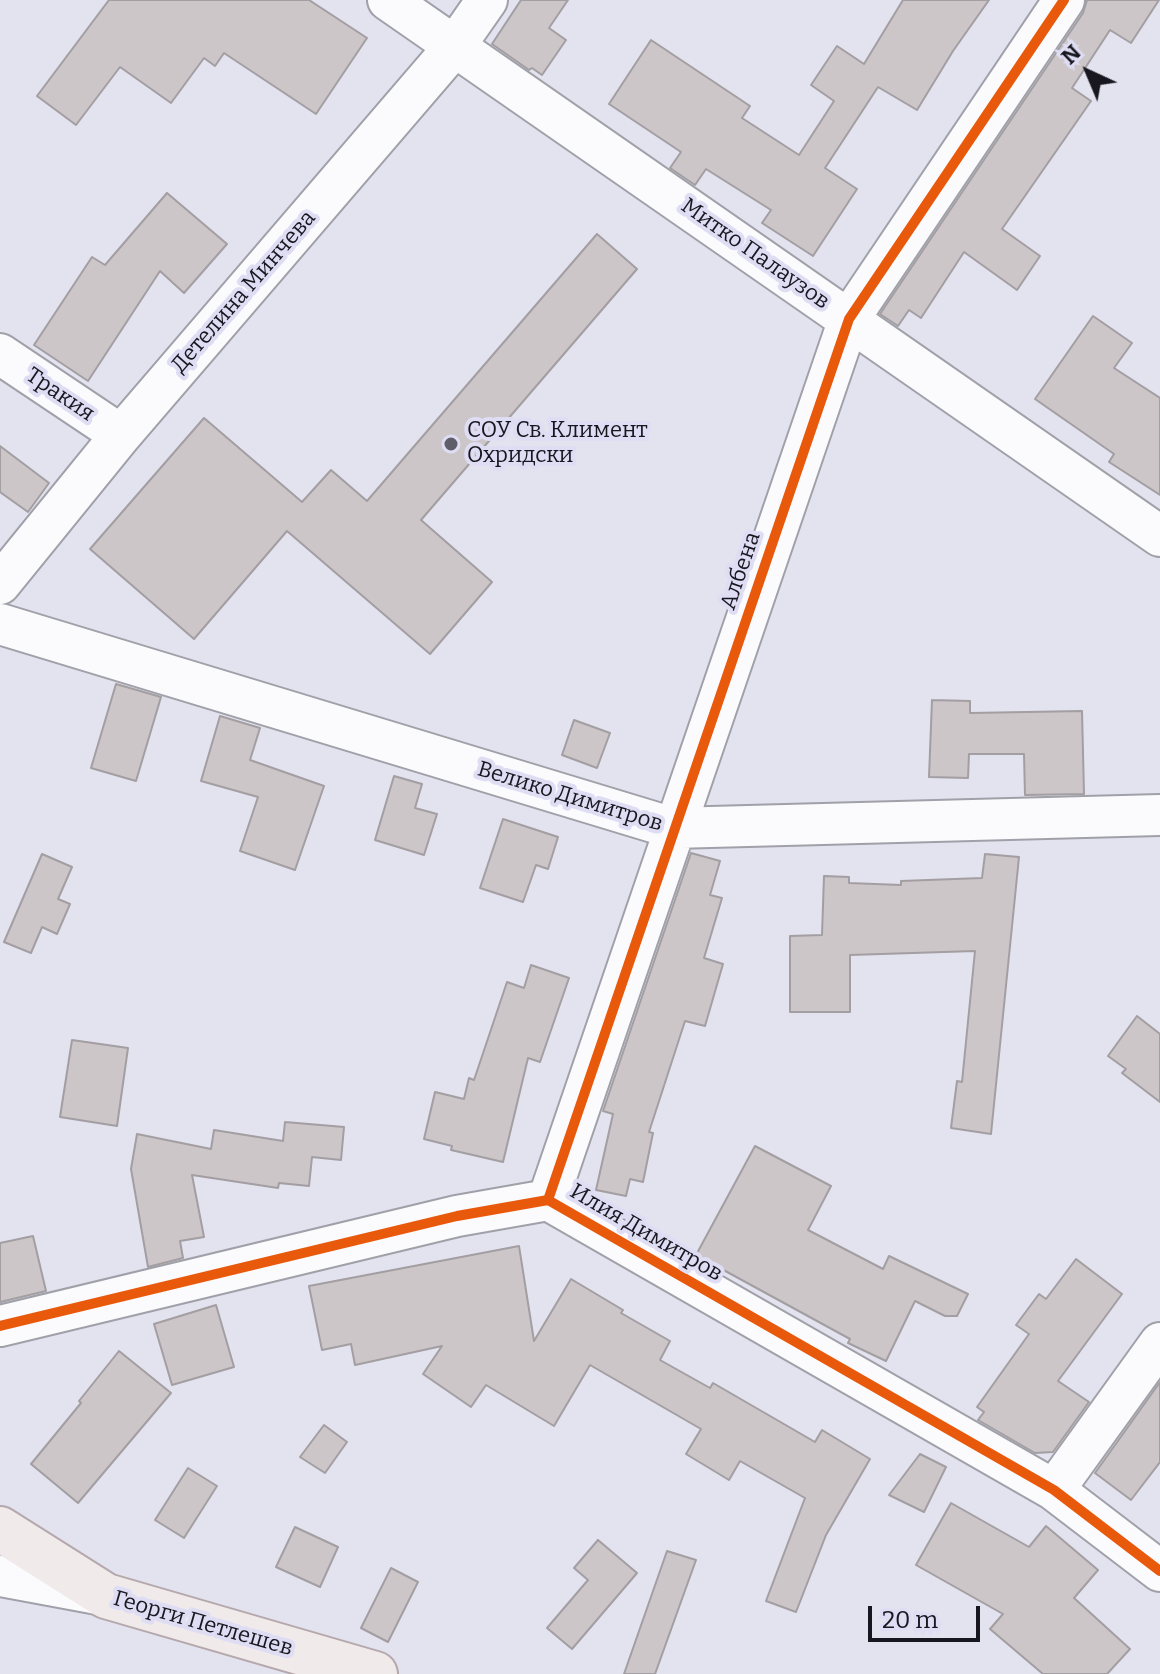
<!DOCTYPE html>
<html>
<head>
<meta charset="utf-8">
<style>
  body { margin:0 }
  #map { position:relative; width:1160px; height:1674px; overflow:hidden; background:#e3e2ef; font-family:Bitter,serif }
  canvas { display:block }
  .north { position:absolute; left:1048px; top:32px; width:80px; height:80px; -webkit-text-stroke:6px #dfddf4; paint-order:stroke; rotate:316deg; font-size:22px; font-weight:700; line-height:32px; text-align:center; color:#18171f }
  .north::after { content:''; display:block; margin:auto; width:28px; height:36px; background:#18171f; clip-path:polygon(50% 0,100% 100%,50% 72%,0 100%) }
  .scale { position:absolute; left:868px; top:1606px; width:112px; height:36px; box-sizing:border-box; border:4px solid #18171f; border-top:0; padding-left:10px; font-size:24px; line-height:28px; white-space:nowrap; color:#18171f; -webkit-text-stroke:6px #dfddf4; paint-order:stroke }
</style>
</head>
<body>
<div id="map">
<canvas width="1160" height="1674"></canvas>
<div class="north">N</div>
<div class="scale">20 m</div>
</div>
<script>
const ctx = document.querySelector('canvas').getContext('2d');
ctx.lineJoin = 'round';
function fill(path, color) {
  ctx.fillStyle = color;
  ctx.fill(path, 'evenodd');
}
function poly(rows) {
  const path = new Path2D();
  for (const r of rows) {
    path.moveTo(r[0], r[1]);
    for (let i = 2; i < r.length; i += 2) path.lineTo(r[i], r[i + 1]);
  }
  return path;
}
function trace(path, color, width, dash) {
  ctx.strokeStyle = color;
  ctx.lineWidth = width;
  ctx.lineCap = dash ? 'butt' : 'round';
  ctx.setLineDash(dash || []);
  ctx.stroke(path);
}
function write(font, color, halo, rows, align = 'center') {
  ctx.font = font + ' Bitter,serif';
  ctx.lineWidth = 8;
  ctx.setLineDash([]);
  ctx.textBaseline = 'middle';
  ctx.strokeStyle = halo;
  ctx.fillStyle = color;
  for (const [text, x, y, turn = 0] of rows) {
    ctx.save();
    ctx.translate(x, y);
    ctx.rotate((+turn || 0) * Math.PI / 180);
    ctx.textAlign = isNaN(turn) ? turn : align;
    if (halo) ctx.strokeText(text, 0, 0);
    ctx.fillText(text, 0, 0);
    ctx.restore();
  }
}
const building = poly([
  [109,0,309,0,367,38,316,114,224,53,215,66,204,58,171,103,120,67,76,125,37,96,109,0],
  [521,0,568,0,549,28,566,40,542,75,532,68,529,70,492,44,521,0],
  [903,0,989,0,953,51,917,110,878,87,825,168,857,189,813,256,762,223,771,210,706,169,695,185,670,168,681,152,609,104,651,40,750,106,742,118,799,155,834,101,811,85,837,46,864,64,903,0],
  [1087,0,1159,0,1131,43,1110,30,1072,88,1091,101,1002,229,1040,256,1017,290,964,252,921,318,909,310,898,326,880,314,1083,13,1087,0],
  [167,193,227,244,184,293,160,271,88,381,34,345,92,257,105,265,167,193],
  [597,234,637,269,421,520,492,582,430,654,287,531,194,639,90,549,204,418,302,502,331,470,367,501,597,234],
  [1093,316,1132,343,1114,368,1160,398,1160,495,1109,462,1114,454,1035,399,1093,316],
  [0,446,49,483,28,512,0,492,0,446],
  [116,684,161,697,136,781,91,768,116,684],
  [932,700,970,701,970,713,1082,711,1084,794,1025,795,1024,754,969,754,968,778,929,777,932,700],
  [220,716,260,728,250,760,324,786,295,870,240,851,258,797,201,781,220,716],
  [574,720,610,733,597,768,562,755,574,720],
  [394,776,422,784,415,808,437,814,424,855,375,840,394,776],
  [503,819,558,837,548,869,536,865,523,902,480,888,503,819],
  [691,853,720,861,710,895,722,898,704,958,723,964,705,1026,685,1021,649,1132,653,1133,643,1182,630,1179,626,1196,596,1190,613,1114,603,1111,691,853],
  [42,854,72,867,58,899,70,904,57,934,42,927,31,953,4,942,42,854],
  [985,854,1019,857,991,1134,951,1128,957,1081,962,1082,975,951,850,955,850,1012,790,1012,790,936,822,935,824,876,849,877,849,883,901,885,901,881,982,878,985,854],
  [531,965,569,978,540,1062,528,1058,503,1162,451,1150,452,1146,424,1139,435,1092,464,1099,469,1078,474,1080,507,982,524,988,531,965],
  [1137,1016,1160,1034,1160,1102,1122,1073,1126,1069,1108,1056,1137,1016],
  [72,1040,128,1048,117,1126,60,1117,72,1040],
  [285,1122,344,1127,341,1160,312,1157,309,1186,279,1183,278,1188,192,1175,204,1237,180,1241,183,1258,148,1267,131,1169,137,1134,211,1149,214,1130,283,1141,285,1122],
  [755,1146,831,1186,808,1230,883,1269,889,1256,968,1294,957,1316,945,1316,915,1301,886,1361,848,1343,850,1339,696,1255,755,1146],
  [33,1236,46,1291,0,1302,0,1243,33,1236],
  [519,1246,534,1341,571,1279,623,1310,621,1313,670,1341,660,1360,710,1388,713,1383,815,1442,822,1430,870,1459,826,1535,796,1612,766,1601,805,1498,740,1461,729,1480,686,1454,701,1429,590,1365,554,1426,486,1385,471,1407,423,1374,442,1346,355,1365,351,1344,322,1350,309,1286,519,1246],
  [1076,1259,1122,1294,1058,1381,1089,1402,1053,1452,1035,1453,978,1420,984,1412,977,1407,1029,1334,1016,1325,1039,1294,1046,1299,1076,1259],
  [216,1305,234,1367,172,1385,154,1324,216,1305],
  [119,1351,171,1393,78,1503,31,1464,81,1403,79,1401,119,1351],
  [1160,1382,1160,1462,1131,1500,1095,1473,1160,1382],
  [324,1425,347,1442,325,1473,300,1457,324,1425],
  [920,1454,946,1467,924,1512,889,1495,920,1454],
  [188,1468,217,1486,184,1538,155,1520,188,1468],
  [951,1503,1029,1547,1046,1526,1098,1570,1074,1598,1130,1649,1107,1674,1043,1674,990,1629,1003,1614,916,1565,951,1503],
  [295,1527,338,1547,320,1587,276,1567,295,1527],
  [598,1540,637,1573,572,1649,547,1628,588,1580,574,1568,598,1540],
  [667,1551,696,1560,655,1674,624,1674,667,1551],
  [391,1568,418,1582,388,1642,361,1628,391,1568]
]);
fill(building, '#ccc6c8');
trace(building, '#a39ea2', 2);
const minor = poly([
  [388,0,1160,536],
  [0,354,121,435],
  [0,584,121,435,455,46,487,0],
  [0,624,673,828,1160,815],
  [548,1200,849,319,1064,0],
  [0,1326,457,1216,548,1200,1054,1490,1160,1571],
  [1054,1490,1160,1343],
  [0,1576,98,1594]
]);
const major = poly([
  [0,1529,106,1596,375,1674]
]);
trace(minor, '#a0a0a9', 44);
trace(major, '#b5a8ac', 48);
trace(minor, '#fbfbfd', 40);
trace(major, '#f1eaea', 44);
trace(poly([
  [548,1200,849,319,1064,0],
  [0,1326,457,1216,548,1200,1054,1490,1160,1571]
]), '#e8590c', 10);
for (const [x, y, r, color] of [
  [451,444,8,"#5f5e68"]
]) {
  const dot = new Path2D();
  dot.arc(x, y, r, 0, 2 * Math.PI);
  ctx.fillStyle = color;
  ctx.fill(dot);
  trace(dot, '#dfddf4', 3);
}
write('22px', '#18171f', '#dfddf4', [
  ["Митко Палаузов",755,254,35],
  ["Детелина Минчева",244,292,-49],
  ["Тракия",60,395,34],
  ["Албена",741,571,-71],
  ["Велико Димитров",570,797,17],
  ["Илия Димитров",646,1233,30],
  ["Георги Петлешев",203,1624,16]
]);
write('22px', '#18171f', '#dfddf4', [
  ["СОУ Св. Климент",467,431],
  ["Охридски",467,456]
], 'left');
</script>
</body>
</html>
